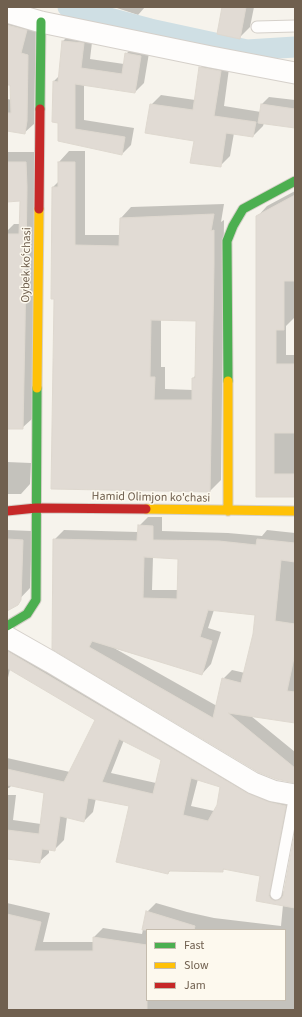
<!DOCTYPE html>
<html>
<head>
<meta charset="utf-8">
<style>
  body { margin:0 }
  #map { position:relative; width:302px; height:1017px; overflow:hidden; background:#f6f3ec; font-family:"Source Sans 3",sans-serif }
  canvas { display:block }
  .frame { position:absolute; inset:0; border:8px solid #70604f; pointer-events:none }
  .legend { position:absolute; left:146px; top:929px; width:140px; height:72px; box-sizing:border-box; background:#fdf9ee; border:1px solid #c5bcae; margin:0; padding:5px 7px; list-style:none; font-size:12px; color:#70604f }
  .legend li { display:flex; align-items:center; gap:8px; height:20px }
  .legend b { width:20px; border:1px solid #c5bcae }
</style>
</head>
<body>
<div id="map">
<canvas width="302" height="1017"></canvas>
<div class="frame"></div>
<ul class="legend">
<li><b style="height:5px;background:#4caf50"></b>Fast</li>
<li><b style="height:5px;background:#ffc107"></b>Slow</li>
<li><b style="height:5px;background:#c62828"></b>Jam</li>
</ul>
</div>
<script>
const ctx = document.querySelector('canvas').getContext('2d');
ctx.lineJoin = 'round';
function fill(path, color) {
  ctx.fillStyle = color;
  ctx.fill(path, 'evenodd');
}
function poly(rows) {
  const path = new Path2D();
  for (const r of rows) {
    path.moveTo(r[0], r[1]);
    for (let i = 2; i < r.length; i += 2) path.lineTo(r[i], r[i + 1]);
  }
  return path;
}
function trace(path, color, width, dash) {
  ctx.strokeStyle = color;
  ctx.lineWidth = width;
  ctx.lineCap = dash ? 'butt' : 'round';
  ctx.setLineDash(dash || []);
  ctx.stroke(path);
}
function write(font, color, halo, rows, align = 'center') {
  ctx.font = font + ' "Source Sans 3",sans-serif';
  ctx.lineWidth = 3;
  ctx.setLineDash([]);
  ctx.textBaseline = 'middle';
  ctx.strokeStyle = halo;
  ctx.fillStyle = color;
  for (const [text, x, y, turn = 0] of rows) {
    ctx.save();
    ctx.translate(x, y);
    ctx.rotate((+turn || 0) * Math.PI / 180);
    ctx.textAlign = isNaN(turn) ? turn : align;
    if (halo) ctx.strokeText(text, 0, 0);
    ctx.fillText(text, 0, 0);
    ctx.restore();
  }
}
fill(poly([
  [114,7,145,7,138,15],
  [223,7,254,7,250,27,239,38],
  [7,10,36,21,34,124,24,133,7,130,7,99,12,100,11,76,7,75],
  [72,32,93,34,90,59,124,64,126,54,135,45,150,47,144,83,135,92,84,85,84,120,134,128,131,145,122,154,59,123,54,81,59,76,63,41],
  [210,58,230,61,224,106,261,112,261,105,269,97,295,100,295,127,264,123,263,126,253,136,234,133,230,156,220,166,195,140,151,105,161,95,195,100,200,68],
  [69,151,85,151,85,235,120,235,121,218,131,207,224,204,221,222,224,220,221,480,210,491,55,298,53,187,59,181,59,162],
  [161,320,197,320,196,375,193,378,193,390,165,389,165,367,161,367],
  [7,152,35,152,32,419,22,428,7,428,7,231,14,224,21,224,21,200,7,200],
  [295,191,294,318,286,326,286,355,295,355,295,496,257,496,257,217,267,206],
  [7,462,31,463,30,484,21,494,7,494],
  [148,517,162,517,162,531,228,533,262,536,267,530,295,533,295,722,251,716,295,752,295,782,53,648,54,540,64,530,138,532,139,526],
  [153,557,179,558,178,590,152,590],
  [214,610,256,614,254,634,245,673,232,670,223,679,217,706,114,648,202,674,211,664,221,632,208,628],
  [7,530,32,531,30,588,12,607,7,610],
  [7,634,295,796,280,890,285,892,295,837,295,1010,7,1010,7,903,50,913,43,942,94,942,94,937,103,928,142,934,147,912,156,903,187,912,214,918,281,926,283,905,257,900,262,875,225,868,222,871,171,870,168,873,130,805,96,798,93,812,84,821,67,817,64,840,55,849,49,849,49,853,39,862,7,858,7,795,16,795,13,820,41,824,45,793,12,785,9,788,7,788,7,758,70,772,97,719,10,669,7,682],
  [124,740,162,759,156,783,111,773],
  [198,779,221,786,218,805,214,811,191,806],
  [147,930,285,930,285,1000,147,1000]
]), '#0003');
trace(poly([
  [68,7,150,29,247,50,295,47]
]), '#cfdfe4', 21);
const building = poly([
  [222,7,246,7,240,39,217,34,222,7],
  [7,25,27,30,21,53,28,55,27,121,25,134,7,131,7,113,11,113,10,85,7,85,7,25],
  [62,41,84,43,81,68,122,74,125,53,141,56,135,93,75,84,75,129,125,137,122,155,58,141,58,123,52,122,53,81,58,82,62,41],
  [199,67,221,71,214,116,256,122,253,137,226,133,221,167,190,163,194,141,145,133,150,104,193,110,199,67],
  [261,104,295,109,295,128,258,123,261,104],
  [7,162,26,162,27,187,25,327,23,429,7,429,7,234,19,234,20,201,7,202,7,162],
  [58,162,75,162,75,245,119,246,120,218,214,214,211,231,214,230,214,264,210,492,51,489,54,299,51,299,52,187,58,187,58,162],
  [151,320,196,321,195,378,192,378,192,400,154,400,155,377,150,377,151,320],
  [295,195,295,281,284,281,284,330,276,330,276,364,295,364,295,433,274,433,274,474,295,474,295,497,256,497,256,216,295,195],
  [138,525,153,526,153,540,219,541,256,545,257,539,295,543,295,562,281,560,275,621,295,624,295,653,287,691,295,692,295,723,228,713,295,768,295,783,276,779,258,772,52,649,53,539,137,541,138,525],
  [144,557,178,559,177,599,143,598,144,557],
  [208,610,255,615,253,634,241,683,222,678,213,718,89,647,92,641,202,675,212,641,200,637,208,610],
  [7,539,23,540,21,600,18,605,7,611,7,539],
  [7,651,247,793,269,802,286,806,269,896,271,899,275,901,281,899,283,896,295,832,295,908,256,901,260,876,223,869,223,872,169,871,168,874,116,862,129,806,88,798,84,822,60,816,55,851,42,849,40,863,7,859,7,830,39,834,44,793,7,785,7,769,64,782,95,720,7,668,7,651],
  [119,739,161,760,153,794,102,782,119,739],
  [191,778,220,787,217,805,208,821,183,815,191,778],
  [146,911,195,926,194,930,142,930,146,911],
  [7,914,41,922,34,951,93,951,93,937,147,945,147,1010,7,1010,7,914]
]);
fill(building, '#e1dbd4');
trace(building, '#ded8cf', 1);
const lane = poly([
  [257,27,295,26],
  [276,894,295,795]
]);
const street = poly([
  [7,12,41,22,211,57,295,73],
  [7,637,51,662,253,783,273,791,295,795]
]);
const fast = poly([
  [40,109,41,22],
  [228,381,227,241,233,226,243,209,295,181],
  [7,626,27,614,36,600,37,388]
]);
const slow = poly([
  [228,381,228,511],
  [37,388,39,209],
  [146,509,295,511]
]);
const jam = poly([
  [39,209,40,109],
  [7,511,36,508,146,509]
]);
trace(lane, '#d5d0ca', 13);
trace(street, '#d5d0ca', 23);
trace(fast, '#d4cfc7', 11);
trace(slow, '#d4cfc7', 11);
trace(jam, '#d4cfc7', 11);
trace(lane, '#fefdfc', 11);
trace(street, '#fefdfc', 21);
trace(fast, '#4caf50', 9);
trace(slow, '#ffc107', 9);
trace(jam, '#c62828', 9);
write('12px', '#70604f', '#fdf9ee', [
  ["Oybek koʻchasi",27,265,-89],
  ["Hamid Olimjon ko'chasi",151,498,1]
]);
</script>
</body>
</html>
